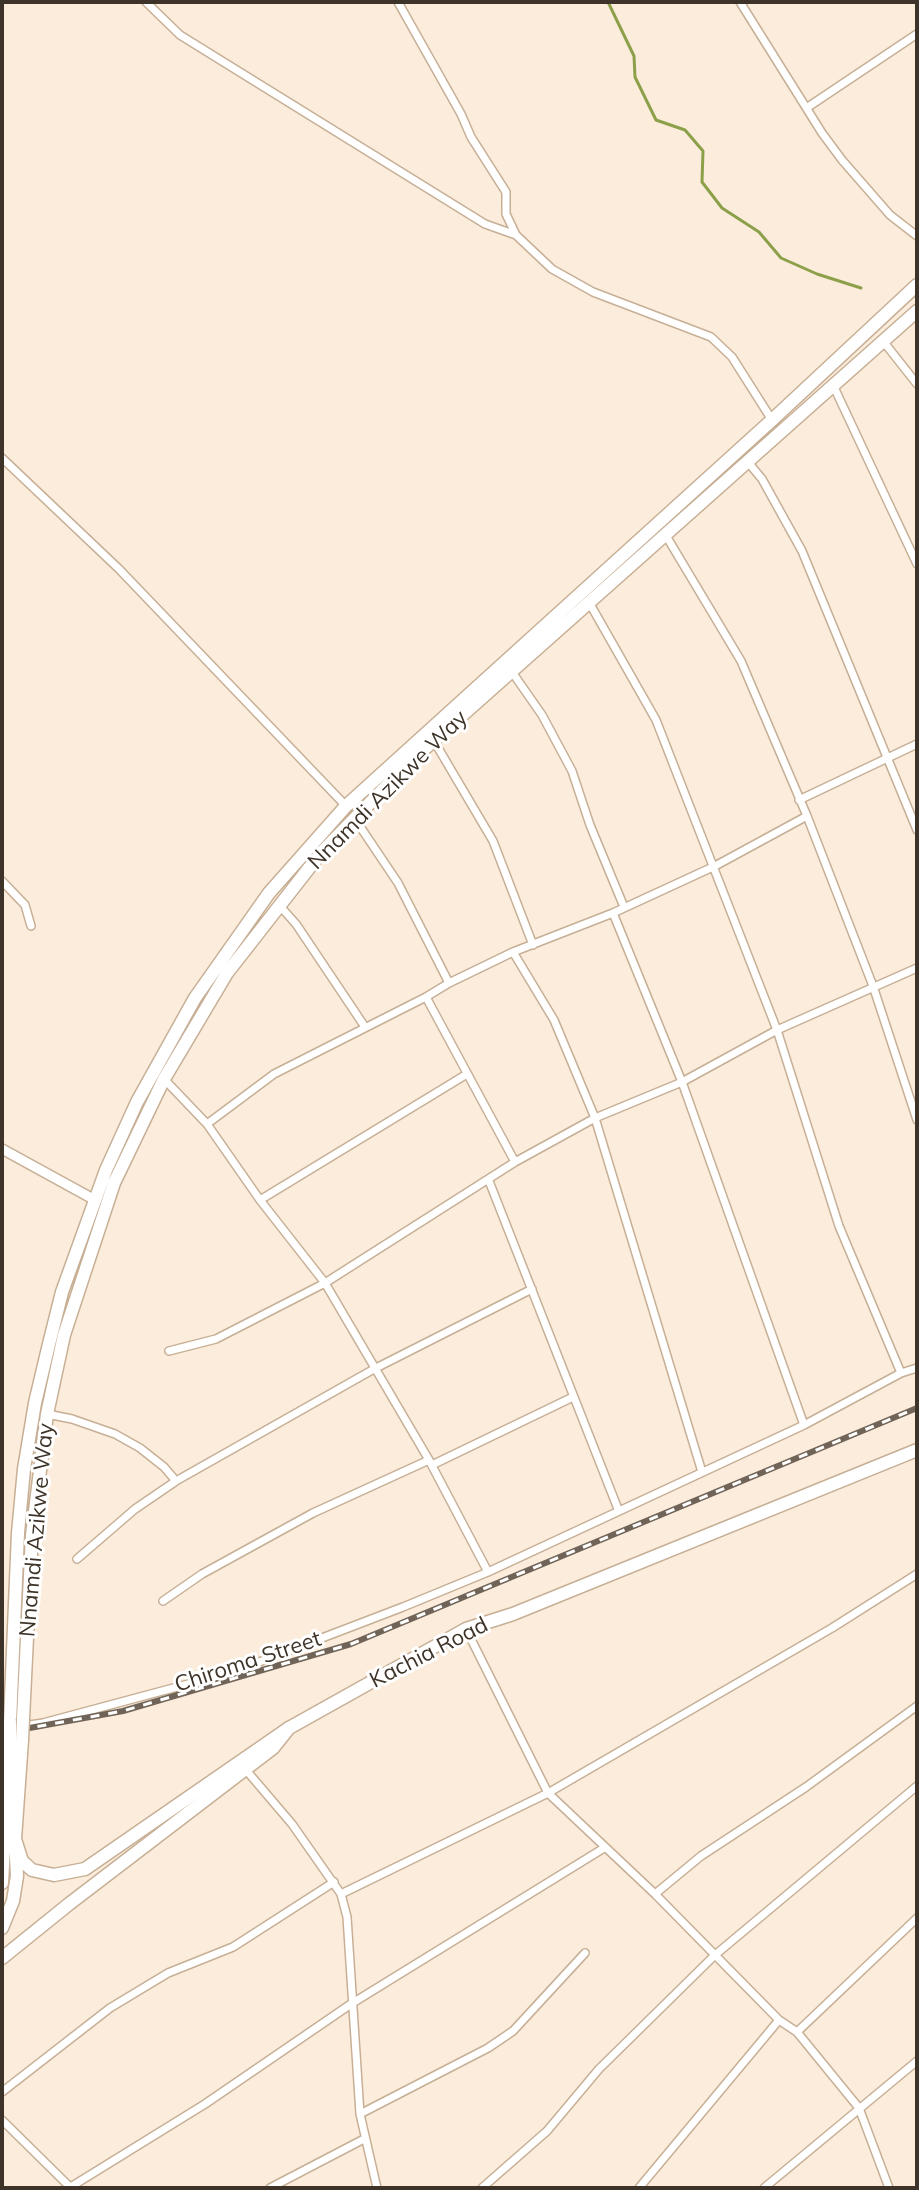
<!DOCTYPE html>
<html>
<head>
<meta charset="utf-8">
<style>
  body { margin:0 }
  #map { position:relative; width:919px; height:2190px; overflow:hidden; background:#fcecdc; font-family:Mulish,sans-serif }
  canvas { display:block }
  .frame { position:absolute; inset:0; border:4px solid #3d3328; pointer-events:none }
</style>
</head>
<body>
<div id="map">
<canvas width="919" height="2190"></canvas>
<div class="frame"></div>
</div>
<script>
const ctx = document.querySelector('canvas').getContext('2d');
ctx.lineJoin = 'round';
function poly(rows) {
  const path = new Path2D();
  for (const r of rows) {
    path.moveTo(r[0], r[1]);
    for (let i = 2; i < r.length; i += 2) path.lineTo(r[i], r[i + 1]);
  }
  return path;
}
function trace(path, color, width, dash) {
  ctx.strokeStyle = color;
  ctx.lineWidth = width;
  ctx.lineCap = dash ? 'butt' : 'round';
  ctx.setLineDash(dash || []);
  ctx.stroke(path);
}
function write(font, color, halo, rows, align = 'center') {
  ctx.font = font + ' Mulish,sans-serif';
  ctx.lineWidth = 6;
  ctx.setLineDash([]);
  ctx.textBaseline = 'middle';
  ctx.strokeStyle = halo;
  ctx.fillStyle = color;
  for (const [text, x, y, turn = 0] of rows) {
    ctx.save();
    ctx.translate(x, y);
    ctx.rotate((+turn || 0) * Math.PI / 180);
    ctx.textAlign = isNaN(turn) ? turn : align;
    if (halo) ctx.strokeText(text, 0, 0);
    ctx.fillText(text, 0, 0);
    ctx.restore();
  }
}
trace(poly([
  [608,2,634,56,635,77,656,120,685,130,703,151,702,182,722,208,759,232,781,258,817,274,861,288]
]), '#8ca049', 3);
const minor = poly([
  [146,2,180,35,485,224,516,235,552,269,593,292,711,337,732,357,772,420],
  [398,2,461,114,471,137,506,192,506,214,516,235],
  [740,2,822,133,842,160,890,215,917,236],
  [808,107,917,34],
  [883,341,917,384],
  [833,385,917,564],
  [2,458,119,569,346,806],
  [747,461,762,479,802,551,917,830],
  [665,534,741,661,807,816,873,986,917,1120],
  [590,604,656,720,777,1030,839,1226,901,1373],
  [512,672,542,715,572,771,590,825,624,907],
  [434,741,493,841,533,945],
  [799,800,917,744],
  [355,819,398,883,449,983],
  [2,881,25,905,31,926],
  [279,905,296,924,365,1027],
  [613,913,682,1082,804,1425],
  [513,952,554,1020,595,1118,702,1472],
  [426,997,515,1162],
  [164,1079,207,1124,260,1200,325,1283,429,1460,488,1572],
  [207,1124,274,1074,426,997,449,983,513,952,613,913,715,866,807,816],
  [489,1181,618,1509],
  [260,1200,467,1074],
  [169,1351,216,1339,325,1283,515,1162,595,1118,682,1082,777,1030,917,968],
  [47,1414,72,1419,115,1434,140,1448,164,1467,176,1481],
  [432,1465,573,1397],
  [77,1559,135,1509,176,1481,374,1369,532,1289],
  [163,1601,202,1574,313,1513,429,1460],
  [466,1629,548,1793,655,1894,779,2020,797,2032,859,2108,889,2188],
  [2,1729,43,1723,233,1672,403,1607,488,1572,804,1425,901,1373,917,1368],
  [246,1770,292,1824,341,1894,347,1917,360,2114,377,2188],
  [341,1894,548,1793,832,1628,917,1574],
  [655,1894,701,1856,806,1787,917,1706],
  [797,2032,917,1918],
  [2,2092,110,2008,168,1973,233,1947,334,1882],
  [360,2114,488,2048,513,2031,585,1953],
  [2,2120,71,2188],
  [69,2188,205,2104,351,2004,604,1848],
  [270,2188,364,2139],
  [482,2188,547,2131,599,2069,715,1955,917,1786],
  [639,2188,779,2020],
  [764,2188,917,2061]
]);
const tertiary = poly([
  [2,1149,95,1200]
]);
const primary = poly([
  [2,1958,69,1904,273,1748,289,1728,466,1629,513,1614,917,1450]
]);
const trunk = poly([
  [23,1719,32,1535,47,1414,64,1335,114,1183,164,1079,227,973,320,854,413,759,917,311],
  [10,1722,18,1533,24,1469,35,1403,49,1344,62,1292,106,1170,137,1102,195,998,269,893,346,806,772,420,917,285],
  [15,1839,22,1861,32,1870,54,1875,85,1869,289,1728],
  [2,1883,10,1741],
  [2,1928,13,1901,17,1876,15,1839,22,1740]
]);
trace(minor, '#c7af95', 10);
trace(tertiary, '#c7af95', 12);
trace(primary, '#c7af95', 15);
trace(trunk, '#c7af95', 15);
trace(minor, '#fff', 7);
trace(tertiary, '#fff', 9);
trace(primary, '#fff', 12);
trace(trunk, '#fff', 12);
const rail = poly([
  [2,1733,123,1711,351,1644,917,1408]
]);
trace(rail, '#6f6457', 6);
trace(rail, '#fff', 3, [9]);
const trunkBridge = poly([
  [22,1740,23,1719],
  [10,1741,10,1722]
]);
trace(trunkBridge, '#c7af95', 15, []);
trace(trunkBridge, '#fff', 12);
write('22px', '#3d3328', '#fff', [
  ["Nnamdi Azikwe Way",388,790,-45],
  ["Nnamdi Azikwe Way",37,1530,-85],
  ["Kachia Road",429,1653,-27],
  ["Chiroma Street",248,1662,-18]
]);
</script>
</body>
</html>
